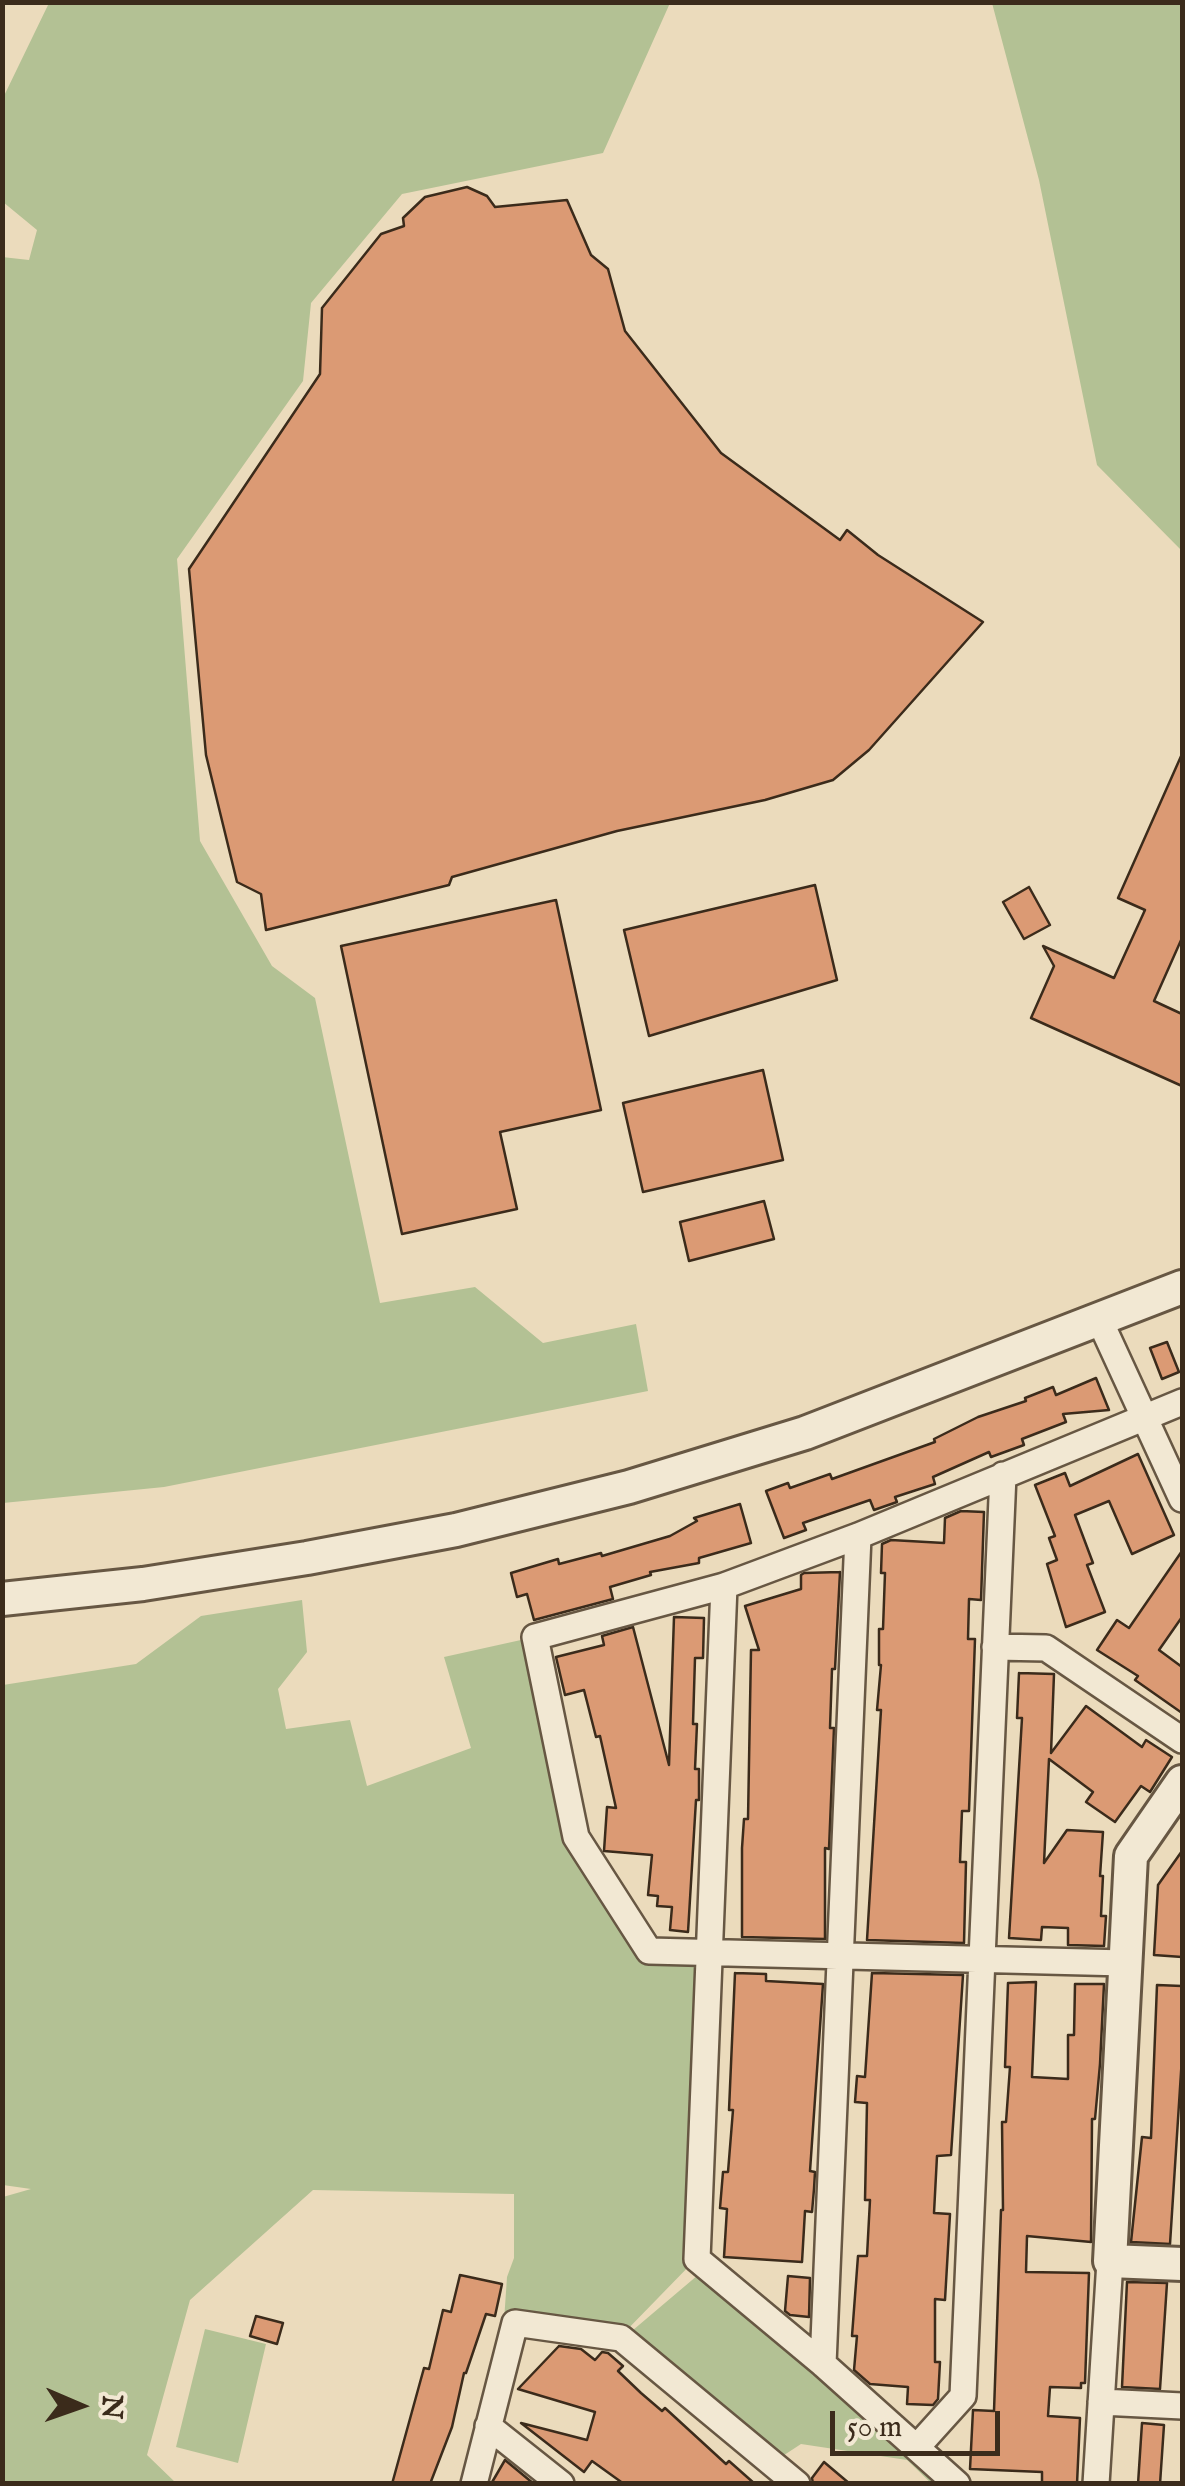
<!DOCTYPE html>
<html>
<head>
<meta charset="utf-8">
<style>
  body { margin:0 }
  #map { position:relative; width:1185px; height:2486px; overflow:hidden; background:#ebdbbc; font-family:"IM FELL English",serif }
  canvas { display:block }
  .frame { position:absolute; inset:0; border:5px solid #3b2b1b; pointer-events:none }
  .north { position:absolute; left:30px; top:2356px; width:100px; height:100px; -webkit-text-stroke:8px #f2e8d3; paint-order:stroke; rotate:92deg; font-size:28px; font-weight:700; line-height:40px; text-align:center; color:#3b2b1b }
  .north::after { content:''; display:block; margin:auto; width:35px; height:45px; background:#3b2b1b; clip-path:polygon(50% 0,100% 100%,50% 72%,0 100%) }
  .scale { position:absolute; left:830px; top:2411px; width:170px; height:45px; box-sizing:border-box; border:5px solid #3b2b1b; border-top:0; padding-left:12px; font-size:30px; line-height:35px; white-space:nowrap; color:#3b2b1b; -webkit-text-stroke:8px #f2e8d3; paint-order:stroke }
</style>
</head>
<body>
<div id="map">
<canvas width="1185" height="2486"></canvas>
<div class="frame"></div>
<div class="north">N</div>
<div class="scale">50 m</div>
</div>
<script>
const ctx = document.querySelector('canvas').getContext('2d');
ctx.lineJoin = 'round';
function fill(path, color) {
  ctx.fillStyle = color;
  ctx.fill(path, 'evenodd');
}
function poly(rows) {
  const path = new Path2D();
  for (const r of rows) {
    path.moveTo(r[0], r[1]);
    for (let i = 2; i < r.length; i += 2) path.lineTo(r[i], r[i + 1]);
  }
  return path;
}
function trace(path, color, width, dash) {
  ctx.strokeStyle = color;
  ctx.lineWidth = width;
  ctx.lineCap = dash ? 'butt' : 'round';
  ctx.setLineDash(dash || []);
  ctx.stroke(path);
}
fill(poly([
  [49,3,670,3,603,153,402,194,311,303,303,381,177,559,200,841,272,966,315,998,380,1303,475,1287,543,1343,636,1324,648,1391,164,1487,3,1503,2,257,29,260,37,230,3,202,2,100],
  [992,3,1182,3,1182,551,1097,465,1039,180],
  [302,1600,307,1652,278,1689,286,1729,350,1720,367,1786,471,1748,444,1657,530,1638,571,1840,646,1953,705,1954,695,2260,621,2336,504,2321,507,2277,514,2258,514,2194,313,2190,190,2300,147,2455,176,2483,3,2483,3,2197,31,2189,3,2185,3,1685,136,1664,201,1616],
  [698,2275,942,2483,931,2483,907,2460,801,2444,775,2461,626,2336],
  [205,2329,266,2344,238,2463,176,2447]
]), '#b3c194');
const building = poly([
  [467,187,487,196,495,207,567,200,591,255,608,269,625,331,721,453,840,540,847,530,878,555,983,622,869,750,833,780,765,800,617,831,452,877,449,885,266,930,261,894,237,882,206,755,189,569,320,374,322,308,381,234,404,226,403,218,425,197,467,187],
  [1182,754,1182,938,1154,1001,1182,1014,1182,1086,1031,1018,1054,966,1043,946,1114,978,1145,910,1118,898,1182,754],
  [815,885,837,980,649,1036,624,930,815,885],
  [1029,887,1050,925,1024,939,1003,902,1029,887],
  [556,900,601,1110,500,1132,517,1209,402,1234,341,946,556,900],
  [763,1070,783,1160,643,1192,623,1103,763,1070],
  [764,1201,774,1239,689,1261,680,1222,764,1201],
  [1167,1342,1179,1372,1162,1379,1150,1348,1167,1342],
  [1096,1378,1109,1410,1063,1414,1066,1422,1022,1439,1024,1445,991,1457,989,1452,933,1477,935,1484,895,1497,897,1502,874,1510,870,1500,803,1523,806,1530,784,1538,766,1491,788,1483,790,1488,830,1474,832,1479,935,1442,934,1439,978,1417,1026,1401,1025,1398,1053,1387,1056,1395,1096,1378],
  [1138,1454,1174,1535,1132,1554,1109,1501,1075,1515,1093,1563,1087,1565,1105,1612,1066,1627,1047,1564,1057,1560,1049,1538,1055,1536,1035,1485,1065,1473,1070,1486,1138,1454],
  [740,1504,751,1543,699,1558,699,1563,650,1572,651,1575,610,1587,613,1599,534,1620,527,1594,517,1597,511,1573,558,1559,559,1564,601,1553,602,1556,670,1536,697,1521,694,1518,740,1504],
  [961,1511,984,1512,981,1600,969,1599,968,1639,975,1639,969,1811,962,1811,960,1862,966,1862,964,1943,867,1940,881,1710,877,1710,881,1665,879,1665,879,1629,883,1629,885,1573,881,1573,882,1544,891,1540,944,1543,945,1518,961,1511],
  [1182,1551,1182,1617,1159,1650,1182,1667,1182,1713,1135,1680,1138,1676,1097,1650,1117,1620,1129,1628,1182,1551],
  [840,1572,835,1669,832,1669,830,1728,834,1728,829,1849,825,1848,825,1939,742,1937,742,1848,744,1819,748,1819,751,1650,759,1650,745,1606,801,1589,801,1575,804,1573,840,1572],
  [674,1617,704,1618,703,1658,695,1658,693,1724,697,1724,695,1769,699,1769,699,1800,696,1800,688,1932,670,1930,672,1907,657,1906,658,1896,648,1895,652,1855,604,1851,607,1807,616,1808,600,1736,596,1737,584,1690,565,1695,556,1657,604,1645,602,1636,633,1627,669,1765,674,1617],
  [1019,1673,1054,1674,1051,1753,1086,1706,1142,1747,1146,1740,1172,1757,1150,1792,1141,1786,1115,1822,1086,1802,1093,1792,1049,1759,1044,1863,1067,1830,1103,1832,1100,1876,1103,1876,1101,1916,1106,1916,1104,1946,1068,1945,1068,1928,1042,1927,1041,1940,1009,1938,1022,1718,1017,1718,1019,1673],
  [1182,1851,1182,1957,1154,1955,1158,1885,1182,1851],
  [735,1973,766,1974,766,1981,823,1984,810,2171,815,2172,814,2189,812,2212,805,2211,802,2262,724,2257,727,2209,720,2208,723,2172,728,2172,733,2110,729,2110,735,1973],
  [872,1973,963,1975,951,2155,937,2156,934,2213,950,2214,945,2300,935,2299,935,2362,940,2362,938,2399,933,2405,907,2404,908,2387,870,2384,854,2370,857,2336,852,2336,858,2256,867,2256,870,2200,865,2200,867,2103,855,2102,857,2076,865,2077,872,1973],
  [1036,1982,1032,2077,1068,2079,1068,2035,1074,2035,1075,1984,1104,1984,1100,2064,1095,2119,1092,2119,1091,2242,1027,2236,1026,2272,1089,2273,1085,2383,1081,2383,1081,2388,1050,2387,1048,2416,1080,2418,1077,2484,1042,2484,1042,2472,970,2469,973,2410,994,2411,1001,2210,1003,2210,1002,2122,1006,2122,1010,2067,1005,2067,1008,1983,1036,1982],
  [1157,1985,1182,1986,1182,2057,1170,2244,1131,2242,1142,2137,1151,2138,1157,1985],
  [460,2275,502,2284,495,2316,486,2314,466,2373,464,2373,452,2427,430,2484,392,2484,424,2368,429,2369,443,2310,451,2312,460,2275],
  [788,2276,810,2278,809,2317,790,2315,785,2311,788,2276],
  [1127,2282,1167,2283,1160,2389,1122,2387,1127,2282],
  [256,2316,283,2323,277,2344,250,2336,256,2316],
  [559,2346,581,2349,595,2360,602,2352,608,2353,623,2366,618,2371,641,2393,662,2411,665,2408,726,2464,729,2461,755,2484,624,2484,592,2461,584,2472,521,2423,587,2440,595,2412,518,2389,559,2346],
  [1142,2423,1164,2425,1160,2484,1138,2484,1142,2423],
  [505,2460,534,2484,491,2484,505,2460],
  [824,2462,850,2484,813,2484,812,2478,824,2462]
]);
fill(building, '#db9a74');
trace(building, '#3b2b1b', 2.5);
const minor = poly([
  [1100,1321,1182,1499],
  [724,1586,697,2259,823,2364,957,2484],
  [995,1647,1046,1648,1182,1740],
  [1125,1963,649,1951,576,1837,535,1637,724,1586,858,1536,1182,1402],
  [823,2364,858,1536],
  [1101,2402,1182,2406],
  [488,2426,561,2484],
  [917,2447,963,2396,1003,1475],
  [474,2484,515,2323,621,2338,797,2484],
  [1096,2484,1110,2261]
]);
const tertiary = poly([
  [2,1599,143,1584,307,1558,456,1530,629,1487,805,1433,1182,1287],
  [1182,1782,1131,1856,1110,2261,1182,2264]
]);
trace(minor, '#675743', 30);
trace(tertiary, '#675743', 38);
trace(minor, '#f2e8d3', 25);
trace(tertiary, '#f2e8d3', 32);
</script>
</body>
</html>
